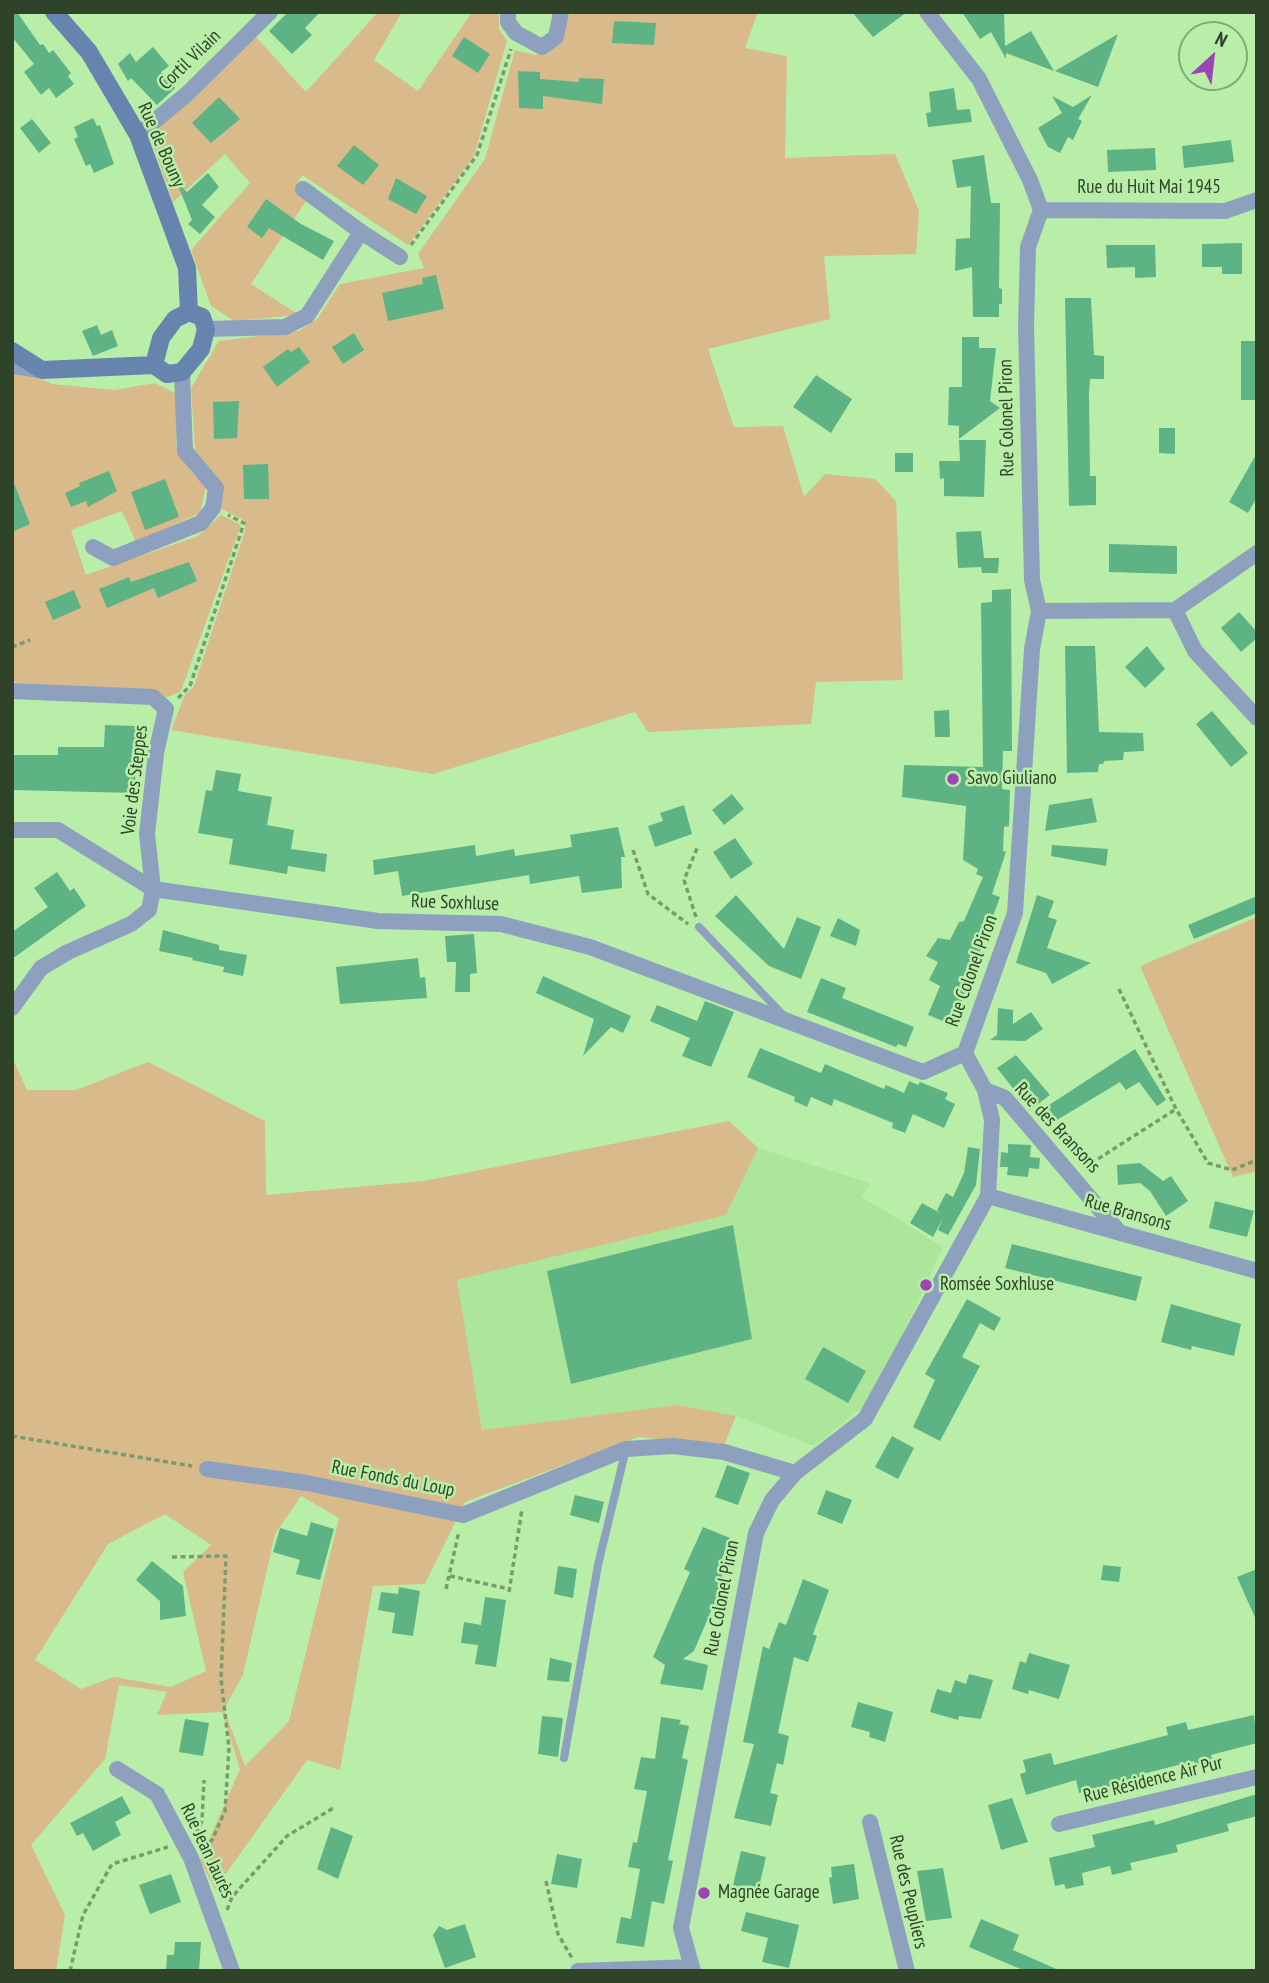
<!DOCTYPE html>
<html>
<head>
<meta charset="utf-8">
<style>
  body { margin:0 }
  #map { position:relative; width:1269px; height:1983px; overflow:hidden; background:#b9eea9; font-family:"PT Sans Narrow",sans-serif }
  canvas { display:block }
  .frame { position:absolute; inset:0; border:14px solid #2e4327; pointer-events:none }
  .north { position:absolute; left:1178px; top:21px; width:70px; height:70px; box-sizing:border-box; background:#b9eea9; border:2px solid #81aa75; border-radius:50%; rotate:27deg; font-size:19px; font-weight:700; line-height:28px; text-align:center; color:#2e4327 }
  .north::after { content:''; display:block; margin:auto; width:24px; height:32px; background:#9c46b4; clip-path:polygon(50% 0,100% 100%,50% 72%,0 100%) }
</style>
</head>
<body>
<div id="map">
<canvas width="1269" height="1983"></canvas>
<div class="frame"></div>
<div class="north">N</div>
</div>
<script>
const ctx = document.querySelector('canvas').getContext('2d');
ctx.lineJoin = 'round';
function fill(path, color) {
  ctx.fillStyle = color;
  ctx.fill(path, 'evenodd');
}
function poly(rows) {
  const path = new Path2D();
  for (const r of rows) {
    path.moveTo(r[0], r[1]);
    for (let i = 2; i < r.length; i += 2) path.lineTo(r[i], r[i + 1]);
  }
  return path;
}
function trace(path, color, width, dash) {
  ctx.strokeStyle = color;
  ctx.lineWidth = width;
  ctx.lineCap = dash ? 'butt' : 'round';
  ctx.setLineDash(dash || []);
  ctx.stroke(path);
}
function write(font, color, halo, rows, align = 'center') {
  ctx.font = font + ' "PT Sans Narrow",sans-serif';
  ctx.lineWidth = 5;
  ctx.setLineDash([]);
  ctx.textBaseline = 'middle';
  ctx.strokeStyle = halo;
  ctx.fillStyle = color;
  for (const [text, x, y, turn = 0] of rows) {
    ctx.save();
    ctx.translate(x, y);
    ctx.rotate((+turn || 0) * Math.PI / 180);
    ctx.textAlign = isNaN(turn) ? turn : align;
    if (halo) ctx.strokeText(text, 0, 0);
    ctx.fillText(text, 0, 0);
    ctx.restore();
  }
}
fill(poly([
  [758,1148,870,1183,862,1197,943,1247,873,1399,814,1446,736,1416,677,1405,482,1430,456,1279,726,1215]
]), '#ace69a');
fill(poly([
  [378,12,402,12,374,60,418,91,472,12,499,12,499,29,507,41,474,156,408,245,302,175,295,187,310,195,251,284,299,315,234,321,211,306,191,250,250,183,225,154,173,202,150,136,255,36,306,92],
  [569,12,758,12,745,48,787,56,785,158,895,154,919,211,916,254,824,256,830,319,708,349,734,427,783,426,804,497,825,474,875,479,896,501,903,680,816,682,811,724,648,732,635,712,433,774,171,730,184,697,194,686,245,531,245,521,220,508,224,486,195,450,191,388,219,341,299,331,317,319,340,284,424,268,418,254,485,159,515,50,535,55,561,44],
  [20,369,52,384,114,390,155,383,177,394,176,445,191,472,206,486,200,513,136,542,122,511,71,530,86,575,198,536,221,515,241,525,181,691,168,697,12,682,12,371],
  [1257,917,1257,1171,1233,1177,1140,966],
  [12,1057,27,1090,76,1090,148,1062,265,1121,266,1195,424,1181,729,1121,758,1148,726,1215,457,1280,482,1430,677,1405,736,1416,724,1445,638,1437,465,1502,425,1584,373,1586,340,1770,307,1760,215,1889,200,1861,240,1769,222,1712,157,1715,167,1692,119,1685,105,1759,31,1845,65,1915,56,1971,12,1971],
  [301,1496,339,1518,289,1721,245,1766,224,1709,243,1675,275,1534],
  [165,1514,211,1545,183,1572,206,1671,171,1687,114,1677,81,1689,35,1660,108,1544]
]), '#d9ba8a');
fill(poly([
  [12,12,17,12,40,45,43,44,49,53,53,50,71,73,68,76,74,84,56,98,49,88,41,95,24,72,34,64,12,37],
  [288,12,320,12,305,28,312,35,292,54,269,31],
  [852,12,907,12,873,37],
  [962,12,1004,12,1005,46,1031,31,1054,71,1006,53,1006,59,991,32,980,39],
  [614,21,656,23,654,45,612,43],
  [1118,34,1098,87,1055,71],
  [464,37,490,54,478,73,452,56],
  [153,47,169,66,161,72,175,88,157,105,131,78,128,81,118,64,130,53,136,62],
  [518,71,540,72,540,79,579,82,579,78,604,79,602,104,543,96,543,109,519,108],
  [954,88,957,110,970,109,972,122,928,127,926,113,931,112,929,92],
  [1092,95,1078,119,1082,121,1073,140,1068,137,1060,153,1048,147,1038,128,1062,113,1052,96,1073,107],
  [219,97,240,119,211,143,192,123],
  [93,118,97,126,100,125,114,164,94,173,90,164,86,166,74,139,78,137,74,127],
  [32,119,51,143,39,153,20,128],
  [1231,140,1234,162,1184,168,1182,146],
  [354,145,379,165,363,185,337,166],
  [1155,148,1156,170,1108,172,1107,150],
  [984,155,991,203,1000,203,999,288,1002,289,1002,304,999,304,999,317,973,317,972,267,955,271,956,239,970,238,971,186,957,188,952,160],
  [208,173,219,187,202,205,215,217,200,234,188,224,192,220,177,183,187,192],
  [396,178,427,196,416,214,388,199],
  [266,199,301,224,334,241,323,260,269,228,262,238,247,227],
  [1242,243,1242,274,1222,274,1222,267,1202,267,1202,244],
  [1106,245,1155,245,1156,277,1135,278,1135,267,1107,268],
  [436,275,444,309,388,321,382,293,423,284,422,278],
  [1065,298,1091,298,1094,355,1104,356,1104,379,1090,379,1089,394,1090,476,1096,476,1096,505,1069,506],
  [97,325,101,335,112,330,118,346,93,356,82,331],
  [354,333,364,350,343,364,332,347],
  [962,337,979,337,979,348,996,348,990,401,1000,408,959,439,959,426,948,425,949,387,962,387],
  [1241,341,1257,341,1257,400,1241,400],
  [299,347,310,362,277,387,263,367,288,349,291,352],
  [816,375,852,399,831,433,793,407],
  [239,401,237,438,214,439,213,402],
  [1159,428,1175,428,1175,454,1159,453],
  [959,440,986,440,984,497,944,496,944,478,940,479,939,461,960,461],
  [895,453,913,453,913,472,895,472],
  [1257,453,1257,497,1248,513,1229,502],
  [268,464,269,499,244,499,243,465],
  [109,471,117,491,88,507,86,501,71,507,65,493,80,486,79,483],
  [165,479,179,517,145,530,131,492],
  [13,481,30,524,12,532,12,482],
  [981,531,984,558,999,558,998,573,982,573,981,567,958,568,956,532],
  [1109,544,1177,546,1177,574,1109,572],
  [189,562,197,581,158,598,154,588,107,608,99,589,129,577,131,582],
  [1011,589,1012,751,1003,751,1002,789,1010,790,1009,826,1004,827,1003,851,1006,852,992,894,1000,897,953,1025,928,1015,940,986,929,980,938,962,926,956,938,938,950,940,959,922,964,921,983,877,976,874,978,869,963,860,966,806,902,797,904,765,983,767,981,603,992,602,992,590],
  [74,590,81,608,53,620,45,602],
  [1239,612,1257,632,1257,638,1241,652,1221,628],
  [1065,646,1095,646,1099,732,1143,733,1144,751,1124,752,1123,760,1104,761,1103,764,1099,764,1098,772,1067,773],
  [1147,646,1165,669,1145,688,1125,667],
  [949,710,950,737,935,737,934,711],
  [1212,711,1248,753,1231,767,1196,724],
  [105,725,136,726,135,793,13,790,13,755,58,755,58,747,104,747],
  [216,770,241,774,238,791,272,797,267,825,294,830,291,849,327,854,325,872,288,866,287,874,229,864,233,839,198,833,206,790,212,791],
  [732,794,744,809,724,825,712,810],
  [1092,798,1097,822,1045,831,1049,805],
  [684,805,692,834,655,847,648,826,663,821,660,813],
  [618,827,625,857,621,857,622,888,582,893,579,876,530,884,529,875,402,896,398,871,374,875,373,860,475,845,476,856,514,849,515,856,572,847,570,835],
  [735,838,753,864,731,879,713,852],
  [1052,845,1108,849,1106,866,1051,856],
  [57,872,70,891,74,888,86,906,12,959,12,932,48,907,34,888],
  [736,895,784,949,797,917,821,927,801,979,769,966,715,916],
  [1037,895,1054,901,1048,917,1057,920,1047,948,1091,963,1052,984,1046,973,1016,963],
  [1257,896,1257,913,1194,939,1188,925],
  [838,918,860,930,856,946,830,936],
  [163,930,219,945,219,950,247,955,243,976,223,972,224,967,192,960,193,958,159,951],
  [474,934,477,973,470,974,470,992,455,992,456,962,447,962,445,936],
  [418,958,420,978,425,977,427,998,340,1004,336,967],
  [543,976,631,1016,623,1033,611,1027,583,1056,594,1019,536,993],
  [821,978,846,988,842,998,914,1027,906,1047,898,1044,896,1047,807,1012],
  [705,1001,734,1012,711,1067,682,1056,690,1038,650,1021,657,1005,697,1021],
  [998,1008,1013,1010,1013,1024,1031,1012,1043,1029,1025,1041,990,1040,997,1035],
  [760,1048,821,1073,825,1064,884,1089,886,1085,904,1093,909,1081,918,1085,920,1082,948,1093,945,1099,955,1104,944,1128,913,1114,905,1133,892,1128,893,1123,834,1099,832,1106,811,1097,807,1107,794,1101,795,1097,747,1077],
  [1135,1049,1166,1100,1157,1106,1139,1082,1126,1090,1120,1082,1057,1120,1046,1107],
  [1016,1055,1050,1095,1030,1110,997,1068],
  [1008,1144,1031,1145,1030,1157,1040,1158,1039,1169,1029,1168,1028,1177,1007,1175,1008,1167,1000,1167,1001,1152,1008,1153],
  [968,1147,980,1149,976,1185,948,1235,938,1230,943,1218,933,1237,910,1223,922,1203,940,1213,937,1210,946,1193,953,1197,964,1173],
  [1140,1163,1163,1181,1171,1176,1188,1201,1166,1216,1150,1191,1140,1183,1118,1185,1117,1165],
  [1215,1201,1254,1211,1247,1237,1209,1228],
  [733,1225,752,1339,571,1384,547,1271],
  [1012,1244,1142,1277,1136,1301,1005,1268],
  [967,1299,1001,1318,994,1331,980,1323,962,1357,980,1366,940,1441,913,1427,935,1380,925,1374],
  [1171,1304,1241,1324,1234,1356,1192,1346,1191,1350,1161,1342],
  [823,1347,866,1371,848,1403,805,1379],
  [892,1436,914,1448,898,1479,875,1467],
  [727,1465,750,1473,738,1505,715,1497],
  [826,1490,852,1500,842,1524,817,1514],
  [575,1495,604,1502,599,1523,570,1515],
  [311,1522,334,1529,320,1580,296,1574,300,1560,273,1552,280,1528,307,1536],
  [703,1527,730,1538,718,1569,723,1571,720,1590,694,1651,683,1659,708,1665,703,1690,660,1684,665,1665,653,1657,690,1572,684,1569],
  [152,1561,183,1586,186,1616,160,1620,160,1601,136,1580],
  [1103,1565,1121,1567,1119,1582,1101,1580],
  [558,1566,577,1569,573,1598,554,1594],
  [1257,1569,1257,1622,1237,1577],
  [803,1579,829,1590,813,1634,817,1636,808,1662,794,1657,778,1733,789,1736,783,1765,777,1763,770,1793,778,1795,771,1826,734,1818,754,1744,743,1742,763,1646,769,1649,779,1622,786,1625],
  [399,1587,420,1591,413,1636,392,1633,395,1613,378,1610,381,1592,398,1594],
  [485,1597,506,1600,496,1667,475,1664,478,1645,461,1643,464,1622,481,1625],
  [1029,1653,1070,1665,1059,1699,1029,1690,1028,1694,1012,1689,1020,1661,1026,1663],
  [550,1658,572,1663,569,1682,547,1680],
  [969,1674,993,1680,981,1719,959,1716,958,1720,930,1712,937,1689,951,1693,955,1680,966,1684],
  [858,1702,893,1712,885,1742,869,1737,870,1732,851,1727],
  [1254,1715,1257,1743,1211,1755,1212,1760,1195,1765,1194,1761,1143,1774,1144,1779,1079,1793,1076,1780,1026,1795,1020,1774,1026,1772,1023,1760,1051,1753,1054,1765,1168,1735,1166,1727,1186,1722,1188,1730],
  [542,1716,563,1718,558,1757,538,1754],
  [661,1717,681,1720,679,1724,689,1726,682,1758,688,1760,668,1860,673,1861,664,1904,652,1901,644,1947,616,1943,621,1917,631,1919,640,1869,628,1867,633,1842,637,1843,647,1791,634,1789,641,1757,655,1759],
  [185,1719,209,1723,203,1756,179,1752],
  [1257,1794,1257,1816,1227,1824,1229,1831,1176,1845,1178,1852,1130,1863,1132,1870,1112,1875,1110,1866,1082,1873,1084,1885,1066,1889,1064,1884,1055,1886,1049,1858,1095,1847,1092,1835,1154,1820,1155,1825],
  [122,1796,131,1813,115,1822,121,1835,93,1851,83,1833,77,1836,70,1823],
  [1012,1798,1028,1842,1001,1850,988,1805],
  [331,1827,353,1836,338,1879,317,1869],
  [741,1851,766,1857,758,1891,733,1885],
  [557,1854,582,1859,577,1888,551,1884],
  [854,1864,859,1899,833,1904,829,1878,832,1877,831,1867],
  [943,1868,952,1918,926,1921,917,1871],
  [171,1874,181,1902,150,1914,139,1885],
  [746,1912,799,1925,789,1968,762,1962,768,1938,741,1931],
  [981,1919,1019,1935,1013,1950,1061,1971,1025,1971,969,1947],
  [465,1924,476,1957,445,1968,433,1935,439,1926,447,1930],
  [175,1942,201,1942,199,1971,166,1971,167,1955,174,1955]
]), '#5eb385');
trace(poly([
  [411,245,477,155,511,49],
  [12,647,30,640],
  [178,698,190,686,244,523,228,515],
  [633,850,648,894,688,924],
  [696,917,684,880,698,846],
  [1119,989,1176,1109,1208,1163,1232,1170,1257,1160],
  [1084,1168,1176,1109],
  [12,1436,192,1466],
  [172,1557,226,1556,221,1679,229,1748,225,1811,212,1840,204,1846],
  [450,1576,509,1589],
  [446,1589,459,1531],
  [509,1592,522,1509],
  [196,1833,202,1821,204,1780],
  [546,1881,558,1934,572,1958],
  [227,1910,232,1897,287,1836,335,1807],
  [70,1971,83,1915,112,1864,168,1847]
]), '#779d6c', 3.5, [5, 3.5]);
trace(poly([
  [699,927,784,1016],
  [564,1758,598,1565,626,1449]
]), '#8da1bf', 8);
trace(poly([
  [508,12,508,22,516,33,542,47,556,37,561,12],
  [138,135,188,93,270,12],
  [1041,210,1225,211,1257,200],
  [361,232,400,257],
  [206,329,285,327,307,316,361,232,303,189],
  [12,366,40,370],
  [93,547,113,558,201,523,213,508,216,488,185,451,182,372],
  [1175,610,1195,651,1257,718],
  [1175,610,1257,553],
  [1039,611,1175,610],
  [12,691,153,697,166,709,156,753,147,834,153,889,149,910,131,924,68,952,41,968,12,1008],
  [12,830,58,830,153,889,378,921,501,924,590,947,923,1072,965,1053],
  [985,1090,1005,1098,1120,1233],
  [988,1196,1257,1271],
  [207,1469,307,1483,463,1515,626,1449,673,1446,724,1452,795,1473],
  [117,1769,157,1794,191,1858,232,1971],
  [870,1822,907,1971],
  [1059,1824,1257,1777],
  [578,1971,692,1967],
  [693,1971,681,1928,756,1533,772,1500,795,1473,865,1419,988,1196,992,1120,985,1090,965,1053,1015,913,1032,649,1039,611,1032,580,1026,326,1028,247,1041,210,1030,180,979,79,927,12]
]), '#8da1bf', 16);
trace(poly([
  [54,12,89,52,138,135,187,268,189,312],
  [12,351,42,370,154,365,167,374,182,372,201,349,206,329,202,317,189,312,175,319,161,338,154,365]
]), '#6784af', 18);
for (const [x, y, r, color] of [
  [953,779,7,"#9c46b4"],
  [926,1285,7,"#9c46b4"],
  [704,1893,7,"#9c46b4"]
]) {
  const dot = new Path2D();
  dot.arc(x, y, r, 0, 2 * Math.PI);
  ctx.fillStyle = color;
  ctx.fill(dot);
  trace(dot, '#b9eea9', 2.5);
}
write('19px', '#2e4327', '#b9eea9', [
  ["Cortil Vilain",190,60,-44],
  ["Rue de Bouny",161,145,66],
  ["Rue du Huit Mai 1945",1149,188],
  ["Rue Colonel Piron",1007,418,-91],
  ["Voie des Steppes",135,780,-83],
  ["Rue Soxhluse",455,903,2],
  ["Rue Colonel Piron",972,971,-70],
  ["Rue des Bransons",1057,1128,47],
  ["Rue Bransons",1128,1213,16],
  ["Rue Fonds du Loup",393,1479,11],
  ["Rue Colonel Piron",722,1598,-79],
  ["Rue Résidence Air Pur",1153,1780,-14],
  ["Rue Jean Jaurès",207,1851,65],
  ["Rue des Peupliers",908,1892,77]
]);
write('19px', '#2e4327', '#b9eea9', [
  ["Savo Giuliano",967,779],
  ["Romsée Soxhluse",940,1285],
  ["Magnée Garage",718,1893]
], 'left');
</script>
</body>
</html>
